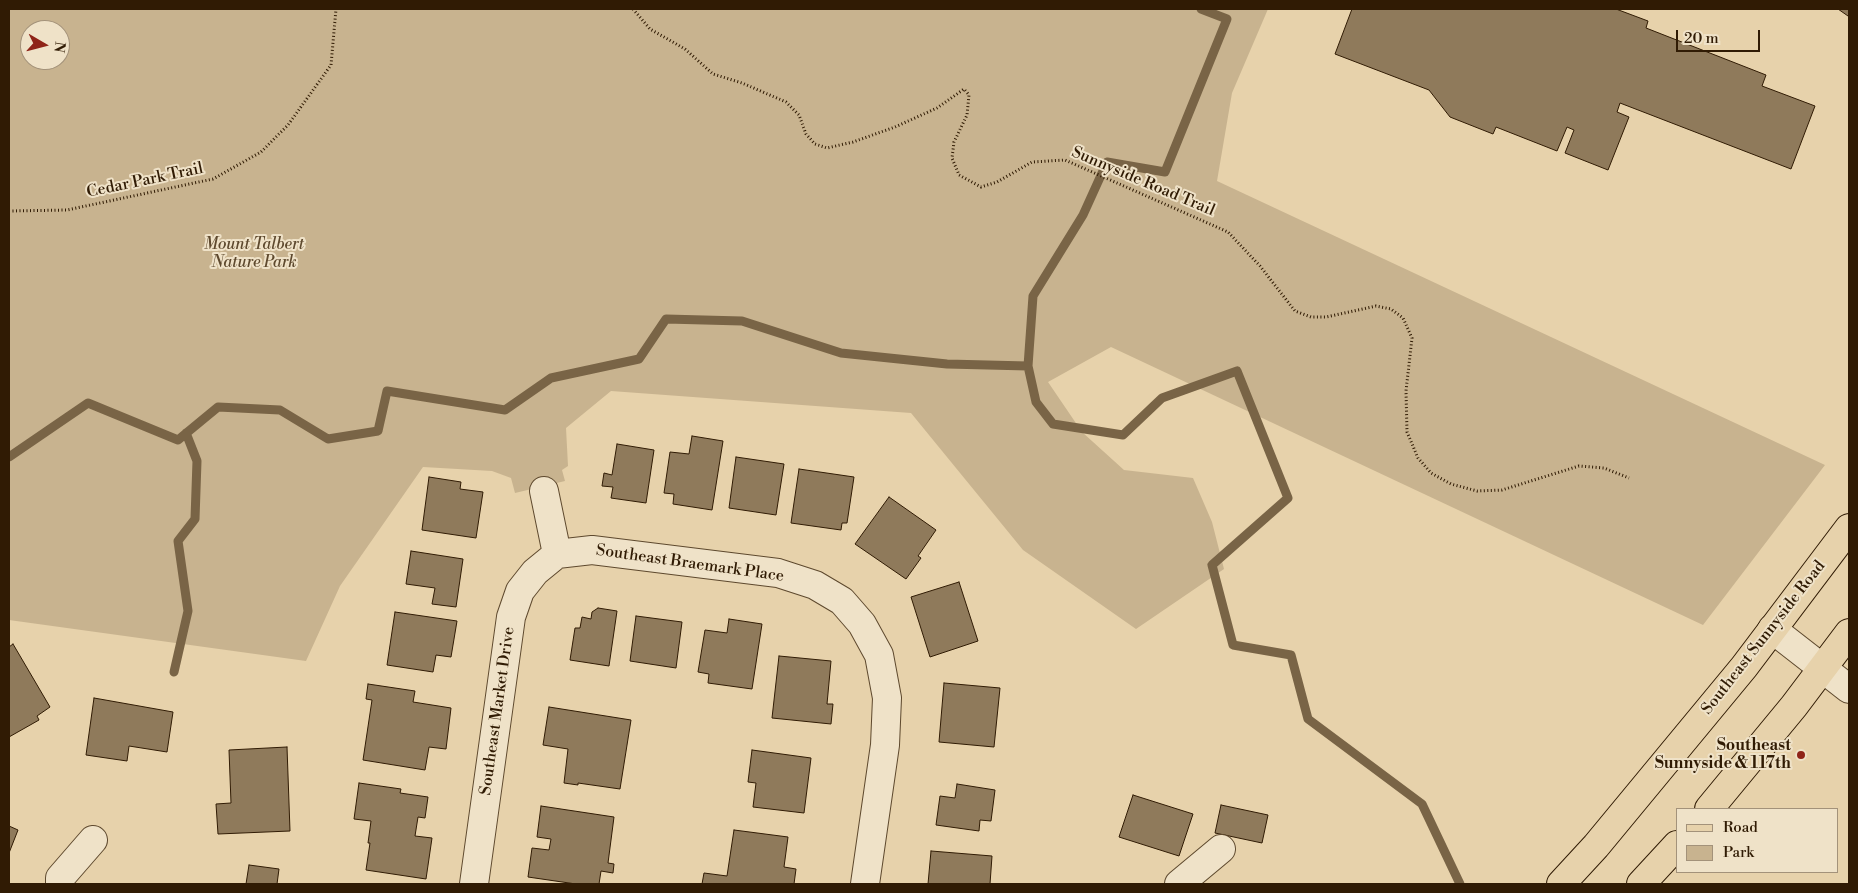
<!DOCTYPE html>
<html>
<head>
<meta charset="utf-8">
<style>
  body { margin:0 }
  #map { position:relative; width:1858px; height:893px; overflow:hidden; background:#e7d2ab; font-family:"Libre Bodoni",serif }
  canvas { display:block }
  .frame { position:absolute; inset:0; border:10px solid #301b04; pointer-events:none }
  .legend { position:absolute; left:1676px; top:808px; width:162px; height:65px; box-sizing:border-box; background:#efe2c8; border:1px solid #a3927a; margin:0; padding:6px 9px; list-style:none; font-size:15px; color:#301b04 }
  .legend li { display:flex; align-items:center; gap:10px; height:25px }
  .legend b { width:25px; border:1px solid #a3927a }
  .north { position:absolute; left:20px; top:20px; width:50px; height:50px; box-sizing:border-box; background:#efe2c8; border:1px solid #a3927a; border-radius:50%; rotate:98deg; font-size:14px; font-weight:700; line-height:20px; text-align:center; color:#301b04 }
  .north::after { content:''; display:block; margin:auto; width:18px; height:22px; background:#8f2418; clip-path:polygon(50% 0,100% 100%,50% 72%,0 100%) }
  .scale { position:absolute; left:1676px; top:30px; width:84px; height:22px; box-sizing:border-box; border:2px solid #301b04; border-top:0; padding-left:6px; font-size:15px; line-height:18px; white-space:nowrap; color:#301b04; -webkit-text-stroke:4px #efe2c8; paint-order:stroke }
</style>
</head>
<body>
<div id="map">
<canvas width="1858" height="893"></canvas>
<div class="frame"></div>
<ul class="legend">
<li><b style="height:6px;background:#e7d2ab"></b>Road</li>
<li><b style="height:14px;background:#c8b38f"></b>Park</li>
</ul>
<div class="north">N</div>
<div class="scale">20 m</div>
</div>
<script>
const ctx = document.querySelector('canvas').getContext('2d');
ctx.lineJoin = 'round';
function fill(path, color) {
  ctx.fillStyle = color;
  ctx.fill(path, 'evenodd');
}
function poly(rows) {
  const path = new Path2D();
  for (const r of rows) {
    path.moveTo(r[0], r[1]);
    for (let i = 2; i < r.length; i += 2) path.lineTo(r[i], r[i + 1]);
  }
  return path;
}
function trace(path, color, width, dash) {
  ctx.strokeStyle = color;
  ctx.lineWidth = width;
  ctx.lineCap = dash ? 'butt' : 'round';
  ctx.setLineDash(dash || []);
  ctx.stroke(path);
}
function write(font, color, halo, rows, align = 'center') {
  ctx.font = font + ' "Libre Bodoni",serif';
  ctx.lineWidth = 4;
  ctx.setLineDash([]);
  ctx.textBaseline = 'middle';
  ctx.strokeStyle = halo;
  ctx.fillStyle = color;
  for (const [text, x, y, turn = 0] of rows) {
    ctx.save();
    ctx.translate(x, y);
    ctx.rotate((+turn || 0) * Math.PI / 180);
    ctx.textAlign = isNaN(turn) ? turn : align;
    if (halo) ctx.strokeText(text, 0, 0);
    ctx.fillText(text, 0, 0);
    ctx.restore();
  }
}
fill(poly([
  [9,9,1268,9,1232,93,1217,181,1825,465,1703,625,1111,347,1048,382,1082,432,1124,470,1193,478,1212,522,1224,569,1136,629,1023,550,911,413,611,391,566,428,568,466,562,470,565,481,515,493,511,478,492,471,423,467,340,586,306,661,9,620],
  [30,30,60,30,60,60,30,60]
]), '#c8b38f');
trace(poly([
  [1201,9,1227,19,1165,172,1107,162,1083,215,1033,296,1028,366,1036,402,1053,424,1123,435,1162,398,1237,371,1288,498,1212,565,1233,645,1291,655,1308,719,1422,804,1460,884],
  [9,457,88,403,178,440,218,407,280,410,328,439,378,431,387,391,505,410,551,378,639,359,666,319,742,321,841,353,947,364,1028,366],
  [174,672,188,611,178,541,195,519,197,461,186,433]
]), '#796446', 9);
const building = poly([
  [1352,9,1616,9,1648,21,1646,28,1766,75,1762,86,1815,106,1791,169,1620,103,1617,112,1629,117,1608,170,1565,153,1574,130,1567,127,1557,151,1496,127,1493,134,1450,117,1429,90,1335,54,1352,9],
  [1838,9,1849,9,1849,15,1848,16,1838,9],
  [692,436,723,441,712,510,673,504,674,494,664,493,670,452,689,454,692,436],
  [617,444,654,450,646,503,611,498,613,487,602,486,604,473,612,475,617,444],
  [736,457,784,464,776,515,729,508,736,457],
  [799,469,854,477,847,523,842,523,841,530,791,523,799,469],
  [429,477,461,482,460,489,483,492,476,538,422,530,429,477],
  [889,497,936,530,918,556,921,558,906,579,855,544,889,497],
  [411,551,463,559,456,607,432,604,435,588,406,584,411,551],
  [959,582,978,641,930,657,911,597,959,582],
  [598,608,617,611,609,666,570,660,575,628,580,628,582,617,591,619,592,612,598,608],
  [395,612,457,621,451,657,436,655,433,672,387,665,395,612],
  [636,616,682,622,676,668,630,661,636,616],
  [729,619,762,624,752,689,708,683,709,674,698,672,705,630,727,633,729,619],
  [13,644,50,707,37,716,39,720,9,737,9,647,13,644],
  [779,656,831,661,827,704,833,704,831,724,772,718,779,656],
  [944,683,1000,688,994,747,939,742,944,683],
  [368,684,415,691,413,702,451,708,446,749,429,747,425,770,363,760,372,700,366,699,368,684],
  [94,698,173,712,167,752,129,746,127,761,86,755,94,698],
  [549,707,631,720,620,789,578,783,578,785,564,783,568,749,543,745,549,707],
  [287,747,290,831,218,834,216,804,231,803,229,750,287,747],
  [752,750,811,758,804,813,753,807,756,783,748,782,752,750],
  [359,783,401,789,400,793,428,797,425,818,418,817,415,836,432,838,426,879,366,870,370,843,368,843,371,821,354,819,359,783],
  [957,784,995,790,991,821,980,820,979,831,936,825,940,796,955,798,957,784],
  [1133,795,1193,814,1179,856,1119,837,1133,795],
  [1221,805,1268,815,1262,843,1215,833,1221,805],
  [541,806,614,817,608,863,614,864,613,873,601,871,599,884,576,884,528,877,532,848,549,850,551,839,537,837,541,806],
  [9,826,18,830,9,853,9,826],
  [734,830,788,837,784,867,796,869,794,884,702,884,704,873,727,876,734,830],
  [931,851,992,856,990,884,928,884,931,851],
  [249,865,279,869,277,884,246,884,249,865]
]);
fill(building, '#8f7a5b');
trace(building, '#301b04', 1);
const minor = poly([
  [544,491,557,554],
  [557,554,592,550,778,573,815,585,842,601,862,624,879,655,887,698,885,745,865,884],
  [1772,629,1849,689],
  [60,884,60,878,93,840],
  [474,884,511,617,520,591,535,572,557,554],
  [1179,884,1221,849]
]);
const major = poly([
  [1709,809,1794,706,1849,633],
  [1561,884,1596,846,1744,667,1849,528],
  [1641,884,1677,845]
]);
trace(minor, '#5e492e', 30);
trace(major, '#301b04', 30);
trace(poly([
  [633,9,650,29,685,49,713,74,742,83,786,102,799,115,806,134,815,144,827,148,853,142,895,127,937,108,964,89,969,95,967,115,954,142,952,158,959,175,981,187,997,182,1032,162,1065,160,1228,232,1260,266,1295,311,1311,317,1326,317,1376,306,1391,309,1403,318,1412,338,1406,391,1407,432,1418,458,1431,473,1451,484,1477,491,1502,490,1579,466,1604,468,1629,478],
  [9,211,67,210,213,179,261,152,288,125,331,65,336,9]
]), '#301b04', 3, [1, 2.5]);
trace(minor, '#efe2c8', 28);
trace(major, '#e7d2ab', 28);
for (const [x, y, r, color] of [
  [1801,755,5,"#8f2418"]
]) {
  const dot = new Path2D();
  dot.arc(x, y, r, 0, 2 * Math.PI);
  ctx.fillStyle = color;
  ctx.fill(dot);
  trace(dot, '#efe2c8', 2);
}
write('16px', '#301b04', '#efe2c8', [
  ["Cedar Park Trail",145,181,-12],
  ["Sunnyside Road Trail",1143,182,23],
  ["Southeast Braemark Place",690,564,8],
  ["Southeast Sunnyside Road",1764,638,-52],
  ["Southeast Market Drive",498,711,-82]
]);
write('italic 16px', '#5e492e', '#efe2c8', [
  ["Mount Talbert",254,245],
  ["Nature Park",254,263]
]);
write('bold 16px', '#301b04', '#efe2c8', [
  ["Southeast",1791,746],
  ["Sunnyside & 117th",1791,764]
], 'right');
</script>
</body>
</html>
